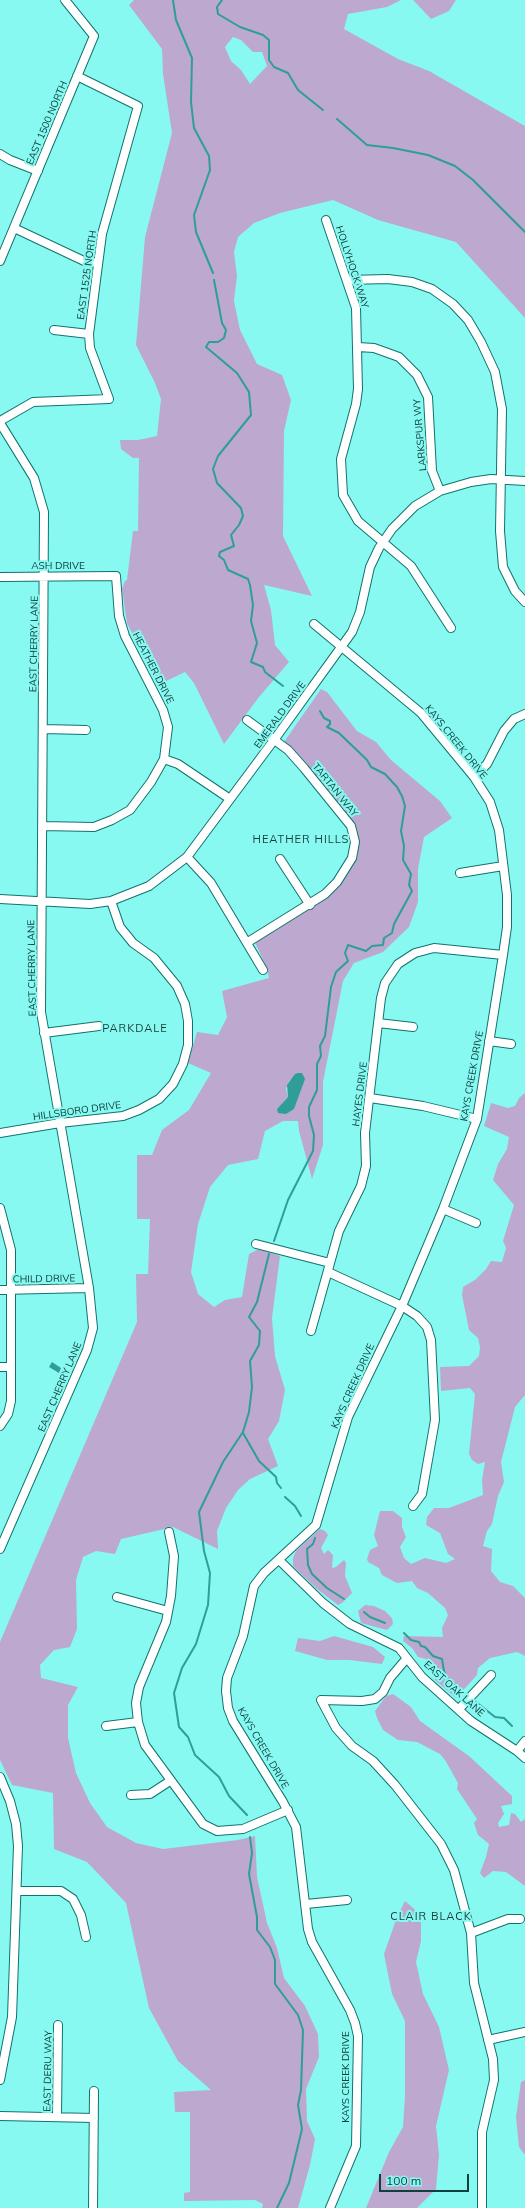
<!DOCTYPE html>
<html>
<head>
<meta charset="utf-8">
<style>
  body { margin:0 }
  #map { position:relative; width:525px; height:2208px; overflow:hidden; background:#88f9f1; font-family:Mulish,sans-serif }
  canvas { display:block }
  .scale { position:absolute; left:379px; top:2174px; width:90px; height:18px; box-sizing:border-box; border:2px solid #0e413e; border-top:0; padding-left:5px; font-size:12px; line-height:14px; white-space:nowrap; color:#0e413e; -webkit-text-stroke:3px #88f9f1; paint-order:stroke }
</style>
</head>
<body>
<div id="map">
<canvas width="525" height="2208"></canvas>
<div class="scale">100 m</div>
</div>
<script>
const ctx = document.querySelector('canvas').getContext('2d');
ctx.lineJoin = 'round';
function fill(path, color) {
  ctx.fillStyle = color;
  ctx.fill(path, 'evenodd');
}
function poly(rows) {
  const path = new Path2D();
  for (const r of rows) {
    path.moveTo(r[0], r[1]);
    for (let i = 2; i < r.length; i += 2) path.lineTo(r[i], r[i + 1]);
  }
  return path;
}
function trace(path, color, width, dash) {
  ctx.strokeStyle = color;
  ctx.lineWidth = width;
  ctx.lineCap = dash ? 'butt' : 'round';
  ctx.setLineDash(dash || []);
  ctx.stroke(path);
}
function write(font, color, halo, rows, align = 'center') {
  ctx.font = font + ' Mulish,sans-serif';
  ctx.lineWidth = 4;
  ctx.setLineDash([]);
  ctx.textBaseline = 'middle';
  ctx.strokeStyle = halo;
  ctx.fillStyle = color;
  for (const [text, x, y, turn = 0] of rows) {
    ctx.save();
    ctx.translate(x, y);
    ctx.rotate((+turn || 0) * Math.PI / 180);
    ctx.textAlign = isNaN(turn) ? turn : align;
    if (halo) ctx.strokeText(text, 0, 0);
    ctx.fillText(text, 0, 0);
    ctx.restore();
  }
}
fill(poly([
  [134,0,401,0,387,7,348,14,344,29,398,59,429,71,525,126,525,318,456,242,378,220,333,200,280,213,254,223,238,237,234,252,237,276,234,301,240,330,257,364,282,375,291,400,284,431,283,536,312,596,264,585,271,610,275,645,289,662,259,697,224,744,194,683,185,672,158,685,127,623,122,589,125,581,127,580,133,531,138,531,139,458,133,458,121,449,120,440,138,440,157,436,161,399,155,383,136,345,145,237,172,133,163,74,162,49,129,5],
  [233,37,241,40,253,52,262,52,267,66,250,84,241,70,231,61,225,47],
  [413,0,456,0,449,11,431,19],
  [321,689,327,692,357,731,376,742,391,760,440,801,452,818,424,837,418,869,418,902,409,927,383,952,354,963,343,981,323,1082,323,1145,312,1179,299,1131,298,1121,283,1121,265,1131,258,1159,228,1165,210,1187,198,1224,191,1272,198,1294,214,1307,225,1300,242,1297,249,1254,259,1249,280,1256,272,1318,275,1356,285,1390,279,1421,268,1439,278,1466,250,1479,238,1490,226,1508,217,1531,218,1549,173,1527,121,1539,115,1554,96,1551,83,1557,76,1580,77,1629,70,1647,54,1650,40,1665,41,1678,78,1687,68,1705,68,1738,76,1773,90,1803,107,1827,136,1843,163,1849,238,1840,255,1836,257,1877,267,1923,277,1948,284,1978,305,2006,318,2034,319,2057,306,2089,307,2121,315,2139,310,2165,298,2208,262,2208,263,2204,255,2200,184,2201,184,2193,190,2192,190,2112,175,2112,174,2092,211,2090,178,2061,149,2008,126,1903,87,1862,54,1849,53,1793,12,1785,0,1760,0,1642,137,1322,136,1274,148,1274,150,1219,137,1219,137,1155,152,1155,162,1130,189,1110,211,1073,188,1063,197,1032,218,1035,227,1017,222,991,269,978,267,969,254,940,333,888,358,838,356,828,349,817,284,742],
  [290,1079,286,1114,277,1109,288,1097,286,1089],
  [525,1093,525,1395,515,1407,501,1462,504,1482,498,1496,492,1524,487,1531,483,1546,492,1549,491,1571,500,1582,513,1586,525,1598,525,1656,517,1652,490,1658,478,1668,477,1675,456,1698,435,1680,430,1660,418,1657,412,1648,403,1641,404,1636,443,1637,442,1628,448,1615,445,1608,428,1593,417,1588,412,1581,397,1583,382,1575,379,1568,368,1562,367,1559,370,1550,378,1546,374,1535,380,1511,393,1511,402,1518,402,1527,406,1537,400,1547,404,1558,411,1564,425,1558,446,1563,455,1559,448,1554,440,1533,426,1525,427,1517,434,1508,449,1508,483,1495,482,1480,485,1462,478,1464,472,1460,469,1454,475,1394,470,1388,441,1391,440,1367,469,1366,479,1356,480,1347,478,1338,469,1330,462,1295,463,1287,475,1280,486,1269,491,1261,502,1262,506,1248,503,1241,514,1205,493,1180,498,1164,507,1149,509,1137,484,1126,491,1103,508,1108,515,1106,519,1098],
  [320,1529,325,1531,328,1535,321,1548,324,1554,328,1550,333,1555,332,1568,336,1567,344,1560,346,1563,345,1576,352,1593,342,1603,338,1605,317,1589,293,1566,293,1558,296,1551],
  [365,1605,374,1606,385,1611,392,1618,393,1624,387,1630,361,1623,358,1611],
  [334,1636,373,1647,385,1657,382,1664,349,1660,327,1660,295,1651,298,1638,320,1641],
  [393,1694,411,1707,420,1721,469,1756,512,1796,512,1804,501,1806,504,1814,498,1823,499,1827,509,1825,511,1813,515,1814,521,1822,525,1819,525,1886,506,1872,493,1871,484,1878,480,1873,486,1857,489,1844,478,1835,474,1823,477,1819,457,1789,458,1783,445,1760,440,1754,417,1742,398,1740,383,1730,377,1718,375,1711,386,1696],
  [405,1901,421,1915,421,1941,416,1962,423,1994,439,2027,449,2070,436,2126,439,2155,436,2189,417,2208,366,2208,389,2152,403,2127,405,2096,405,2021,392,1994,384,1954,397,1917],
  [525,2080,525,2155,519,2147,516,2117,521,2082]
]), '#bda8cf');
fill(poly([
  [298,1073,302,1073,305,1079,294,1109,286,1114,278,1113,277,1109,288,1097,287,1085,295,1074],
  [52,1362,61,1368,59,1373,49,1367]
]), '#2f9e97');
trace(poly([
  [173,0,176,20,192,58,191,102,194,128,209,156,210,170,194,215,196,232,213,273],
  [222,0,217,7,218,14,240,27,263,35,269,40,269,60,274,67,288,73,298,90,323,110],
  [337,119,367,145,393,148,428,155,455,166,473,180,525,232],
  [214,280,222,323,226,330,224,338,218,342,209,342,206,347,237,373,249,392,251,415,218,456,213,469,217,483,241,508,243,516,239,525,231,535,234,546,220,552,219,556,224,560,228,570,248,579,250,585,253,605,251,621,257,643,251,662,263,667,265,672,283,686],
  [274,1241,288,1200,313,1151,314,1135,309,1116,309,1107,317,1090,317,1064,321,1056,320,1046,325,1036,331,987,336,972,348,961,345,953,348,945,366,951,372,946,383,945,384,938,392,933,394,924,412,891,409,885,411,874,403,860,404,846,401,831,405,806,402,796,397,787,385,774,371,767,367,760,339,733,327,727,330,724,330,721,324,718,320,711],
  [243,1433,259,1461,276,1477,277,1483,281,1488],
  [285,1497,295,1506,301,1516],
  [315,1538,313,1544,307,1549,308,1565,312,1574,327,1588,344,1599],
  [364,1612,370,1617,385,1623],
  [404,1633,411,1640,419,1642,421,1646,425,1647,433,1656,442,1659,444,1671,447,1678,456,1687],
  [476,1702,495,1717,504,1718,512,1726],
  [247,1815,229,1796,219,1777,195,1755,188,1737,179,1727,174,1693,182,1668,196,1644,208,1605,210,1573,204,1551,199,1512,223,1462,243,1432,249,1412,252,1387,250,1361,259,1345,260,1331,249,1317,257,1302,269,1254],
  [250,1837,252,1853,249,1874,257,1917,257,1930,270,1947,275,1960,275,1984,298,2015,303,2030,301,2090,298,2105,302,2129,289,2183,277,2208]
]), '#2f9e97', 2);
const minor = poly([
  [0,154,10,160,38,171],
  [326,220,356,308,358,389,356,404,341,459,343,495,358,521,411,566,451,628],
  [14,228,84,261,98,263],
  [0,261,94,36,65,0],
  [347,280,388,279,412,282,432,289,453,304,468,320,481,342,495,372,502,409,500,531,503,567,515,591,525,602],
  [54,330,89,334],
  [358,347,374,348,399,357,417,375,428,397,432,471,440,491],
  [0,421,33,402,109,399,90,348,89,334,102,234,138,106,77,76],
  [0,423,34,478,44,512,41,1012,89,1288,93,1328,87,1350,0,1549],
  [0,577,116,576,119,616,125,636,163,710,168,727,164,759,151,782,130,810,112,820,94,827,42,826],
  [314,624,421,713,474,777,490,802,499,830,507,895,507,927,503,955,477,1119,443,1209,402,1306,348,1417,316,1525,264,1573,254,1586,243,1636,227,1678,226,1691,228,1708,233,1721,283,1802,296,1827,308,1929,312,1942,350,2010,355,2023,358,2036,356,2146,330,2208],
  [247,720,288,750,304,768,351,826,355,842,352,858,337,882,325,894,248,942],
  [43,729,86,730],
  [164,759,178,764,230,799],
  [474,777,487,764,504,731,514,719,525,714],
  [187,857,211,883,263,970],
  [280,859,310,905],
  [460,873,503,866],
  [0,899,90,904,111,901,149,886,187,857,274,740,352,632,360,612,370,567,379,548,392,529,415,506,440,491,471,482,491,479,525,481],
  [378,1023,413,1027],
  [44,1033,99,1026],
  [489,1041,511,1044],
  [370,1098,423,1106,477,1119],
  [0,1133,60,1123,123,1116,139,1110,159,1099,173,1084,183,1064,188,1045,188,1021,185,1004,177,986,154,958,133,943,120,927,111,901],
  [0,1208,11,1250,11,1401,8,1414,0,1426],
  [443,1209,476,1223],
  [256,1244,330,1263],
  [328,1272,402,1306,417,1316,427,1327,431,1340,435,1420,422,1494,413,1506],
  [0,1290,89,1288],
  [311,1331,339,1231,361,1186,366,1166,365,1133,381,998,385,983,398,964,415,953,434,948,503,955],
  [0,1367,11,1367],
  [169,1532,174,1556,171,1596,166,1622,139,1687,136,1703,138,1722,145,1745,203,1824,217,1831,243,1829,288,1810],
  [279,1560,323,1603,350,1624,399,1648,422,1677,471,1721,517,1751,525,1758],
  [117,1597,168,1611],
  [407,1658,390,1678,383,1692,375,1699,362,1701,321,1700,336,1728,352,1746,373,1761,395,1785,441,1844,454,1870,471,1933,474,1983,493,2059,494,2080,482,2132,482,2208],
  [459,1709,491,1675],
  [106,1726,138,1722],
  [517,1751,525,1741],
  [0,1777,10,1801,16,1824,18,1846,12,2017,0,2080],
  [131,1795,150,1794,170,1781],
  [17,1891,61,1891,73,1899,81,1915,86,1937],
  [306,1904,347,1900],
  [471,1933,508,1919,520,1919],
  [488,2040,525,2032],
  [0,2116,94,2118],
  [57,2117,58,2025],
  [93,2208,94,2091]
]);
trace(minor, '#10736e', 10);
trace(minor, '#fff', 8);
write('10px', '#0e413e', '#88f9f1', [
  ["EAST 1500 NORTH",47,123,-67],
  ["HOLLYHOCK WAY",352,267,72],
  ["EAST 1525 NORTH",87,275,-82],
  ["LARKSPUR WY",420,435,-95],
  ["ASH DRIVE",58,566],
  ["EAST CHERRY LANE",34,644,-89],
  ["HEATHER DRIVE",153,668,63],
  ["EMERALD DRIVE",280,715,-54],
  ["KAYS CREEK DRIVE",456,742,51],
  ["TARTAN WAY",335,790,51],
  ["EAST CHERRY LANE",32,968,-91],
  ["KAYS CREEK DRIVE",472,1076,-80],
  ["HAYES DRIVE",360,1094,-83],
  ["HILLSBORO DRIVE",77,1111,-8],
  ["CHILD DRIVE",44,1279,-1],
  ["KAYS CREEK DRIVE",353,1386,-66],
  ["EAST CHERRY LANE",60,1387,-67],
  ["EAST OAK LANE",454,1689,42],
  ["KAYS CREEK DRIVE",263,1748,60],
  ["EAST DERU WAY",48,2071,-89],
  ["KAYS CREEK DRIVE",346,2077,-90]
]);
ctx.letterSpacing = '1px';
write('11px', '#173b39', '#88f9f1', [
  ["HEATHER HILLS",301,840],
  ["PARKDALE",135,1029],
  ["CLAIR BLACK",431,1917]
]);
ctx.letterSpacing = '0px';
</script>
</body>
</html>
